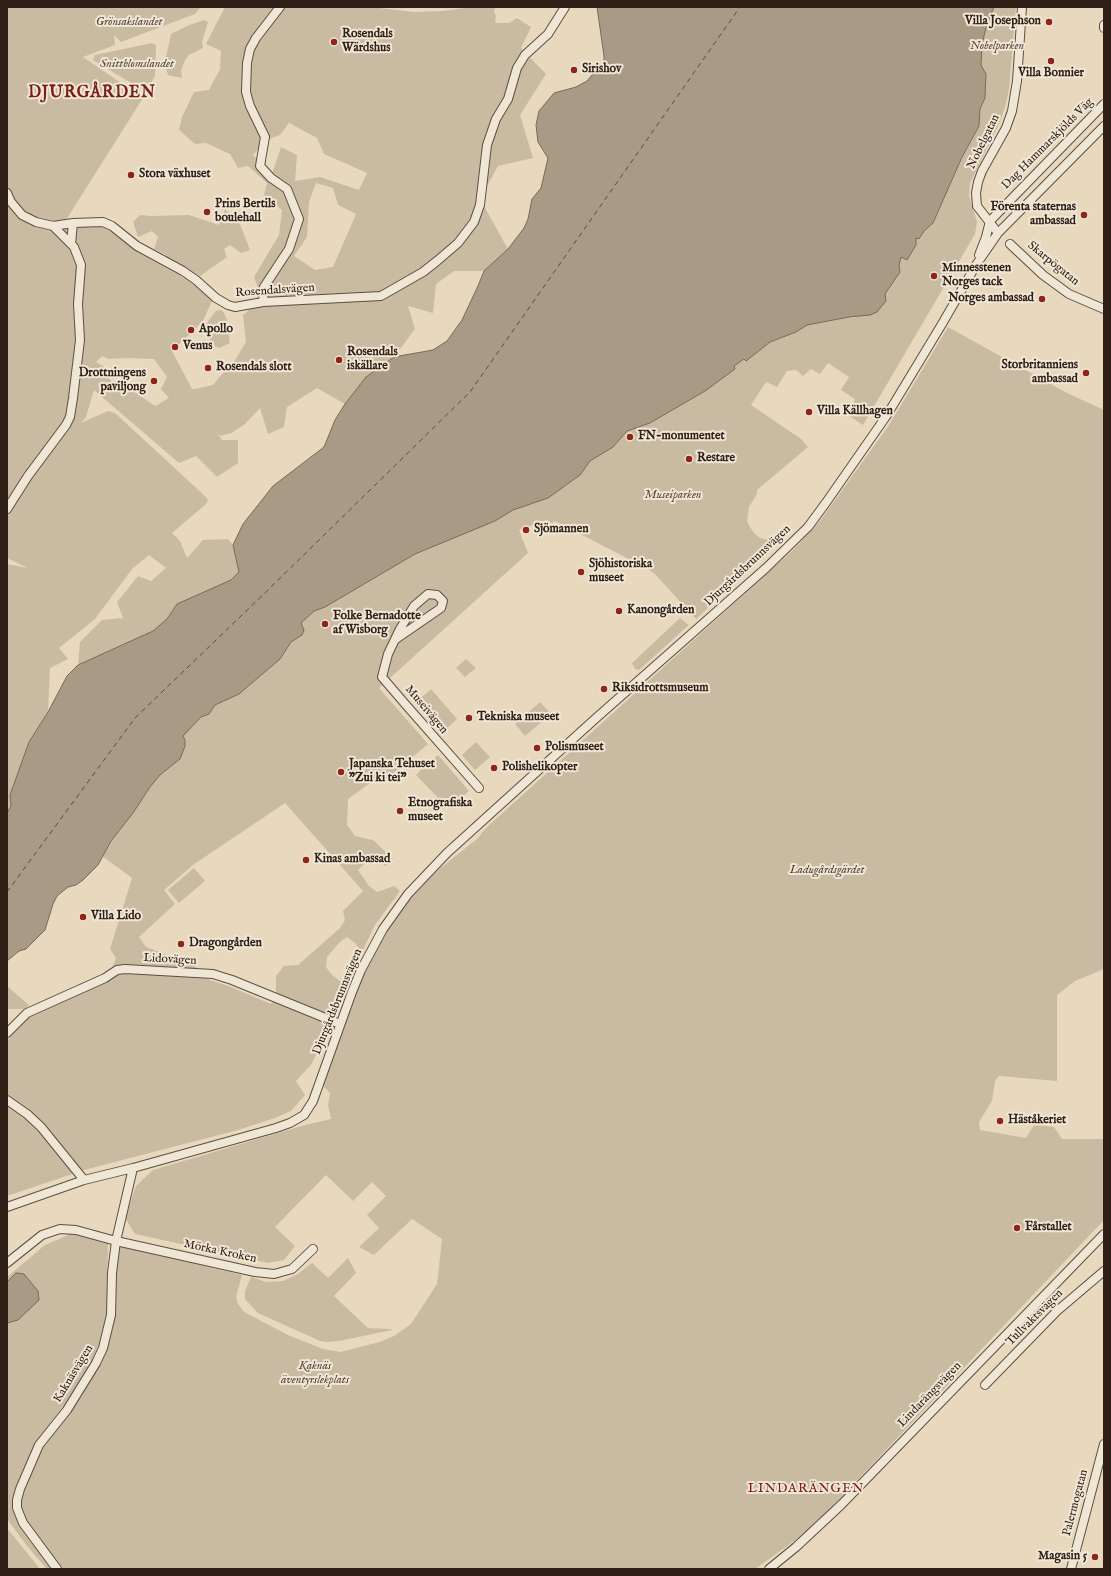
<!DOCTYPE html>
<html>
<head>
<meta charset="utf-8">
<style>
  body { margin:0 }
  #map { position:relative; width:1111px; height:1576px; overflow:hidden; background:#e8d9be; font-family:"IM FELL English",serif }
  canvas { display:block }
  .frame { position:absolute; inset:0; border:8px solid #2f2017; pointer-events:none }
</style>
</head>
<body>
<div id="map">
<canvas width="1111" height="1576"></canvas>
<div class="frame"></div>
</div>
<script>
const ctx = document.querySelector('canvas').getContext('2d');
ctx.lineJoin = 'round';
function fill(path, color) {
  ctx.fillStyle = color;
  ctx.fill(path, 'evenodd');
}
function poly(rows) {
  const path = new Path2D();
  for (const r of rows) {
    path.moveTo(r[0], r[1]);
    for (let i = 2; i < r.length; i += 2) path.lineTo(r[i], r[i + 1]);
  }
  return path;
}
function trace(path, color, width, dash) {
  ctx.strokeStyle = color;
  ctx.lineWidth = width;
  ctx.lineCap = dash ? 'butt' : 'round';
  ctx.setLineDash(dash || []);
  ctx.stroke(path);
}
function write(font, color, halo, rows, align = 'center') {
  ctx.font = font + ' "IM FELL English",serif';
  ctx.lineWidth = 4;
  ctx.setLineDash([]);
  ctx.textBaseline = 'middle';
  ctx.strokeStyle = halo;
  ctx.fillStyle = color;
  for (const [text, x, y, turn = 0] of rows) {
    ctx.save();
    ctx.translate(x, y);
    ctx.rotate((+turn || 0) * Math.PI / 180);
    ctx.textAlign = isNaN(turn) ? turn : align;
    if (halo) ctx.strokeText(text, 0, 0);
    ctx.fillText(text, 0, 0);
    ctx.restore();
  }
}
fill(poly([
  [7,7,201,7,195,14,121,42,114,35,115,45,83,57,143,98,66,220,75,228,81,224,102,226,127,243,141,254,186,279,211,298,212,301,203,321,172,351,192,389,195,389,213,385,222,374,231,367,246,342,243,315,262,299,254,277,279,235,282,210,264,195,267,183,248,166,238,168,230,154,206,143,195,144,179,130,182,117,194,92,209,90,220,69,221,51,206,44,225,7,371,7,414,12,443,11,472,7,495,7,494,13,496,15,495,23,509,23,517,18,531,27,521,48,546,74,520,115,533,158,498,166,480,199,508,249,484,271,454,271,436,284,433,313,408,306,415,329,394,357,366,377,345,404,317,388,287,407,284,427,268,434,260,408,244,425,231,433,220,436,215,431,222,440,238,440,238,463,217,477,196,456,179,463,94,390,86,417,81,423,108,411,115,413,207,498,208,501,205,505,172,533,180,541,187,558,203,540,228,539,233,545,239,572,231,580,177,604,167,619,153,631,78,665,80,642,102,620,123,618,117,602,138,576,151,581,166,568,149,555,132,569,95,619,59,648,68,659,50,668,48,712,29,742,10,795,11,806,7,813,7,564,28,568,7,558],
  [289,123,317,138,324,154,367,173,359,190,320,177,295,181,297,155,281,147,272,174,253,155,266,140,280,135],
  [316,183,333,188,338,205,356,214,333,267,315,270,294,256,307,237,309,202],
  [102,356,108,359,128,358,154,359,167,377,161,389,169,398,155,406,130,389,115,389,103,366,96,362],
  [994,7,1016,7,1009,89,1005,107,1000,122,970,183,969,196,977,222,975,234,863,425,849,416,855,399,841,390,849,377,828,363,820,374,811,369,803,376,796,370,787,371,777,387,766,382,751,405,801,439,808,447,757,490,757,494,749,507,747,521,750,527,754,533,760,538,769,540,776,540,784,537,696,619,655,574,648,569,555,521,552,523,547,520,519,530,528,553,379,688,428,744,387,779,377,778,348,799,347,825,355,836,373,840,393,859,385,866,377,860,368,860,358,870,369,886,377,892,394,886,400,891,375,925,362,952,355,943,347,937,340,942,327,957,326,967,332,975,345,985,327,1033,311,1065,296,1081,305,1095,291,1111,275,1118,238,1130,84,1170,7,1196,7,1042,10,1036,26,1019,87,991,98,985,109,976,116,958,110,949,132,878,102,856,111,841,133,813,150,787,160,775,180,759,185,740,182,736,201,717,209,714,215,705,239,694,280,659,291,642,302,635,301,623,314,611,325,607,415,554,495,521,513,510,548,498,580,475,590,461,613,447,627,431,650,423,705,391,735,369,734,366,745,359,746,360,770,342,796,332,807,325,849,317,854,318,885,294,900,272,899,266,901,256,907,260,916,238,920,239,924,231,933,223,962,157,979,126,980,109,985,98,986,74,981,65,982,44,987,24],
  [285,803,363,891,343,911,345,920,340,928,298,965,284,966,276,976,276,994,271,1004,231,987,210,980,194,965,146,947,139,937,175,904,164,890,193,865],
  [204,20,208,22,202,42,203,48,189,55,185,60,181,71,182,78,168,75,166,68,166,57,171,34,187,26],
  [152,43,156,45,155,76,146,92,93,60,95,55],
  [225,209,240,224,250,250,241,253,230,245,224,249,227,257,200,276,183,266,166,258,166,255,154,249,158,237,152,231,138,237,133,222,140,215,151,216,189,215,219,225],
  [221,310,224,313,227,320,230,343,219,348,214,346,210,340,206,332,206,325,211,317,216,311],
  [948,327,1067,393,1104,410,1104,969,1075,981,1057,995,1057,1081,999,1076,995,1081,992,1101,979,1122,980,1130,1026,1138,1034,1125,1054,1127,1062,1139,1104,1139,1104,1220,811,1529,755,1569,61,1569,27,1523,21,1512,23,1490,41,1445,61,1425,100,1362,109,1343,114,1307,117,1249,121,1247,125,1247,242,1275,236,1297,238,1304,244,1312,288,1335,323,1349,340,1352,380,1342,394,1336,411,1324,437,1284,442,1239,412,1219,374,1255,359,1247,379,1228,367,1215,386,1196,372,1182,353,1201,326,1175,275,1227,295,1246,284,1260,268,1263,135,1234,125,1218,136,1186,153,1170,305,1125,331,1119,328,1105,330,1093,323,1086,347,1015,368,964,389,928,403,907,419,889,438,870,477,839,486,828,793,550,820,521,889,425],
  [680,618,689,625,639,670,635,669,632,663],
  [466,659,476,668,465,677,456,668],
  [431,689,457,719,442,733,415,703],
  [540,702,551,714,525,736,515,724],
  [476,742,490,757,475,770,462,755],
  [438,755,469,791,449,809,416,775,429,761,430,762],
  [194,868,205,881,179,903,168,890],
  [7,986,29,1005,25,1009,7,1009],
  [70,1232,107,1241,108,1244,107,1311,101,1339,93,1359,74,1392,36,1442,14,1491,14,1511,19,1525,51,1569,47,1569,27,1546,7,1519,7,1277,45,1245,66,1236],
  [348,1258,356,1273,334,1296,368,1328,391,1329,392,1330,339,1341,327,1342,320,1341,258,1313,245,1299,245,1291,251,1277,266,1282,283,1281,298,1274,312,1263,328,1278],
  [7,1528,40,1569,7,1569]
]), '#c9baa2');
const water = poly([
  [597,7,994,7,987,24,982,44,981,65,986,74,985,98,980,109,979,126,962,157,933,223,924,231,919,239,916,238,916,245,907,260,901,257,899,266,900,272,885,294,886,301,877,312,870,315,849,317,807,325,796,332,770,342,746,361,744,359,734,366,735,369,705,391,650,423,627,431,613,447,590,461,580,475,548,498,513,510,495,521,415,554,325,607,314,611,301,623,304,630,302,635,291,642,280,659,239,694,215,705,209,714,201,717,183,736,185,740,185,746,180,759,160,775,150,787,133,813,111,841,98,865,83,880,76,885,68,887,57,896,53,904,45,930,26,949,19,951,7,961,7,813,11,806,10,795,29,742,48,712,67,676,78,665,153,631,167,619,177,604,231,580,239,572,233,545,243,524,273,486,324,447,335,420,345,404,366,377,394,357,433,350,447,341,462,320,478,286,484,271,508,249,524,228,528,219,532,199,541,188,548,158,538,142,536,125,539,111,554,93,576,87,587,81,604,61,604,56,597,7],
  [16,1273,24,1274,38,1291,39,1300,18,1320,7,1323,7,1282,16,1273]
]);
fill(water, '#a99a85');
trace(water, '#786959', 1);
trace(poly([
  [7,892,135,718,268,590,470,392,740,7]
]), '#5a4b3e', 1, [5, 4]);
const minor = poly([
  [1104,25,1104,28],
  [7,193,11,202,22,215,36,222,53,226,73,223,103,222,112,226,137,246,183,271,196,280,216,298,228,305,235,307,263,302,381,296,423,272,437,261,458,243,474,222,480,205,487,145,496,119,508,99,517,68,525,55,548,34,565,7],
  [998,233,977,206,976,193,978,182,982,171,1006,128,1012,111,1017,81,1022,7],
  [71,244,73,223],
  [1010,244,1043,275,1069,294,1104,309],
  [979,255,986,237,990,221,1104,104],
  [263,302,264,287,289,249,299,219,287,189,271,178,260,166,265,137,250,106,246,92,247,63,250,49,256,38,280,7],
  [7,509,28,476,66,425,70,417,73,398,80,340,78,304,81,265,74,247,53,226],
  [396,639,441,608,443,601,437,595,428,594,414,606,400,629,388,654,382,677,406,705,479,788],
  [7,1033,27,1013,85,987,105,978,117,970,125,969,213,974,232,980,340,1024],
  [7,1100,27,1114,41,1127,84,1180],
  [7,1207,84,1180,133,1168,276,1128,290,1123,304,1115,313,1101,352,992,361,970,383,929,408,894,447,853,595,719,766,568,808,527,825,504,887,415,942,324,976,265,998,233,1104,126],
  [7,1263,42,1235,60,1229,76,1230,116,1241,255,1272,274,1274,292,1269,313,1249],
  [985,1385,1057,1311,1104,1271],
  [57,1569,23,1523,17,1508,17,1500,20,1489,39,1445,67,1410,96,1363,103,1348,111,1315,112,1273,116,1241,133,1168],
  [769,1569,796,1547,842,1504,1104,1234],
  [1071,1569,1104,1444]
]);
trace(minor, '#5d4e41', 10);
trace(minor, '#f0e6d5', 8);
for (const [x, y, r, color] of [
  [1049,22,4,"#8f2418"],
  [334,42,4,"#8f2418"],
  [1051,61,4,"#8f2418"],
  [574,70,4,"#8f2418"],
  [131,175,4,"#8f2418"],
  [207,212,4,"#8f2418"],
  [1084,215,4,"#8f2418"],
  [934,276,4,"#8f2418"],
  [1042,299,4,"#8f2418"],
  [191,330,4,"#8f2418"],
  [175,347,4,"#8f2418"],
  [339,360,4,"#8f2418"],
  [208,368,4,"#8f2418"],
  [1086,373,4,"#8f2418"],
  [154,381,4,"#8f2418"],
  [809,412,4,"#8f2418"],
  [630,437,4,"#8f2418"],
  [689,459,4,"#8f2418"],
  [526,530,4,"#8f2418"],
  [581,572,4,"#8f2418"],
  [619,611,4,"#8f2418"],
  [325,624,4,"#8f2418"],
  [604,689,4,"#8f2418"],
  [469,718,4,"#8f2418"],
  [537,748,4,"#8f2418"],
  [494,768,4,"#8f2418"],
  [341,772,4,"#8f2418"],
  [400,811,4,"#8f2418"],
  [306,860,4,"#8f2418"],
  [83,917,4,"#8f2418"],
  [181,944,4,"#8f2418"],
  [1000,1121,4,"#8f2418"],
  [1017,1228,4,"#8f2418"],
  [1095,1557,4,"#8f2418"]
]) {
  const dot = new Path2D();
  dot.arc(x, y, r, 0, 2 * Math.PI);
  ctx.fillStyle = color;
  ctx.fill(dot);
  trace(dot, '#f0e6d5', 1.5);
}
write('bold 12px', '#2f2017', '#f0e6d5', [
  ["Villa Josephson",1041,22,"right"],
  ["Rosendals",342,35],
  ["Wärdshus",342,49],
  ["Sirishov",582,70],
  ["Villa Bonnier",1051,74,"center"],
  ["Stora växhuset",139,175],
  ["Prins Bertils",215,205],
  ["boulehall",215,219],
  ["Förenta staternas",1076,208,"right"],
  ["ambassad",1076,222,"right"],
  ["Minnesstenen",942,269],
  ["Norges tack",942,283],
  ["Norges ambassad",1034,299,"right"],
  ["Apollo",199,330],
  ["Venus",183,347],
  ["Rosendals",347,353],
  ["iskällare",347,367],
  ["Storbritanniens",1078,366,"right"],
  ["ambassad",1078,380,"right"],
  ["Rosendals slott",216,368],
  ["Drottningens",146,374,"right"],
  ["paviljong",146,388,"right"],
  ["Villa Källhagen",817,412],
  ["FN-monumentet",638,437],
  ["Restare",697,459],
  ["Sjömannen",534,530],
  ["Sjöhistoriska",589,565],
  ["museet",589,579],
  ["Kanongården",627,611],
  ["Folke Bernadotte",333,617],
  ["af Wisborg",333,631],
  ["Riksidrottsmuseum",612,689],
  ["Tekniska museet",477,718],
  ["Polismuseet",545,748],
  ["Japanska Tehuset",349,765],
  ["\"Zui ki tei\"",349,779],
  ["Polishelikopter",502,768],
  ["Etnografiska",408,804],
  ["museet",408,818],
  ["Kinas ambassad",314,860],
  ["Villa Lido",91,917],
  ["Dragongården",189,944],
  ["Häståkeriet",1008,1121],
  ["Fårstallet",1025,1228],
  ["Magasin 5",1087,1557,"right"]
], 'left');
write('italic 12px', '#56463a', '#f0e6d5', [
  ["Grönsakslandet",129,23],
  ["Nobelparken",997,47],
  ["Snittblomslandet",137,65],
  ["Museiparken",673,496],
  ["Ladugårdsgärdet",827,871],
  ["Kaknäs",315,1367],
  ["äventyrslekplats",315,1381]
]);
write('12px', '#2f2017', '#f0e6d5', [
  ["Nobelgatan",984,142,-64],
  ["Dag Hammarskjölds Väg",1048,144,-45],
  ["Skarpögatan",1053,264,39],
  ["Rosendalsvägen",275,291,-4],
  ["Djurgårdsbrunnsvägen",748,566,-43],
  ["Museivägen",426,710,50],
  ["Lidovägen",170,960,3],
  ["Djurgårdsbrunnsvägen",338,1002,-68],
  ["Mörka Kroken",220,1252,12],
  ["Tullvaktsvägen",1035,1318,-45],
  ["Kaknäsvägen",74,1374,-59],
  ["Lindarängsvägen",930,1395,-46],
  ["Palermogatan",1076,1503,-75]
]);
ctx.letterSpacing = '1px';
write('13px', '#7a1f14', '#f0e6d5', [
  ["LINDARÄNGEN",806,1489]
]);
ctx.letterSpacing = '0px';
ctx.letterSpacing = '1px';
write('bold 16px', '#7a1f14', '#f0e6d5', [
  ["DJURGÅRDEN",92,94]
]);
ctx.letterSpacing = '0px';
</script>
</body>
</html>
